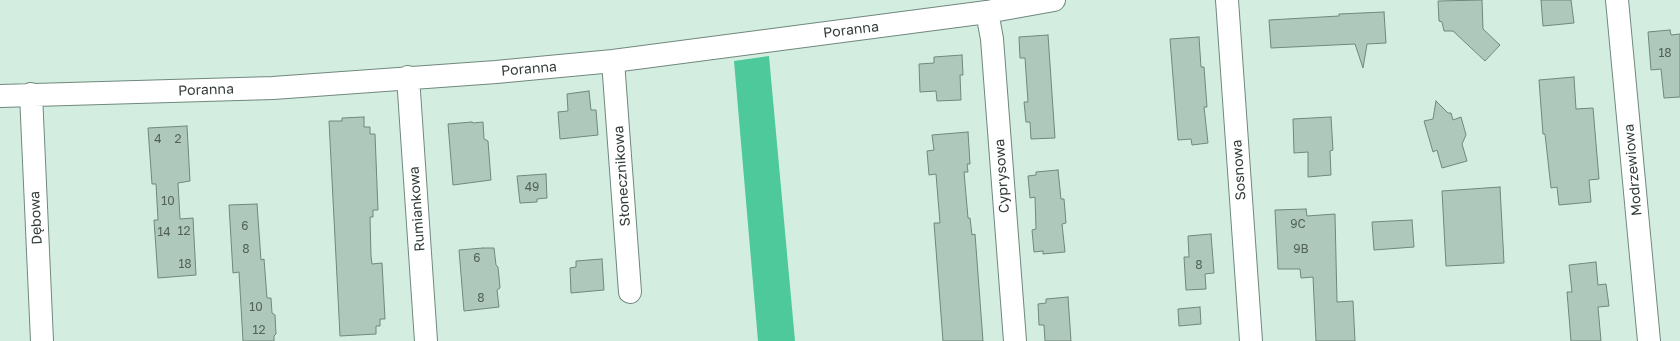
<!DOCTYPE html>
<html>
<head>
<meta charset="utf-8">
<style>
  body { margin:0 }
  canvas { display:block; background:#d3ede0 }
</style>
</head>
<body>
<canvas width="1680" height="341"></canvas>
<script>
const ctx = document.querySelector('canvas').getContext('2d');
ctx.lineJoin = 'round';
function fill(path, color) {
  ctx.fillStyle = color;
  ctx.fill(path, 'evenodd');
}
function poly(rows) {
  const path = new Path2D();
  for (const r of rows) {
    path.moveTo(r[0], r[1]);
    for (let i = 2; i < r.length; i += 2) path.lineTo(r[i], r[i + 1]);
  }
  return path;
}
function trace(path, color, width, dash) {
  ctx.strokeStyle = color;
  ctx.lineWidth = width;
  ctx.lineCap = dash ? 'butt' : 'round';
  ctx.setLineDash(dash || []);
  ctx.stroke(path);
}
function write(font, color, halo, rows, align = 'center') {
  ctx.font = font + ' "Golos Text",sans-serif';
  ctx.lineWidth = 3;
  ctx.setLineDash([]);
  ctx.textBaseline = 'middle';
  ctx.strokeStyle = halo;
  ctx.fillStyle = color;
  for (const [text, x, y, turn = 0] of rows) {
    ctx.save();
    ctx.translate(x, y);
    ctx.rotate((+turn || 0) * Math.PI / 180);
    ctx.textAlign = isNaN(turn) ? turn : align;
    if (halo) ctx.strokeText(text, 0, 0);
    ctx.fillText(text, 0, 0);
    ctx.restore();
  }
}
fill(poly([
  [769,56,795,341,758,341,734,61]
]), '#4dc99b');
const building = poly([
  [1482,0,1483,29,1500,45,1485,61,1453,31,1444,31,1442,22,1439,21,1438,1,1482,0],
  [1541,0,1571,0,1574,23,1543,26,1541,0],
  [1384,12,1386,43,1367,44,1363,68,1355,44,1271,48,1269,20,1339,16,1339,14,1384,12],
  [1670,30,1671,35,1680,34,1680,97,1664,98,1661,69,1651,70,1648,32,1670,30],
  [1048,35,1055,138,1031,139,1030,122,1026,122,1024,102,1028,102,1025,58,1020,58,1019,37,1048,35],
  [1199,37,1201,67,1204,67,1207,107,1204,107,1208,143,1192,145,1191,139,1178,140,1170,39,1199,37],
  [962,55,963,75,960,75,961,100,937,101,936,91,920,92,919,64,934,63,934,57,962,55],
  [1574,77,1576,109,1593,108,1599,179,1589,180,1591,202,1559,205,1557,187,1551,188,1545,134,1543,134,1539,80,1574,77],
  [589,91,591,110,596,110,598,135,560,139,558,112,568,111,567,94,589,91],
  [1436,101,1448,113,1451,113,1453,120,1461,117,1466,135,1462,144,1467,161,1442,168,1437,150,1433,152,1424,121,1433,119,1436,101],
  [364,117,364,127,370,127,370,134,375,134,378,210,373,210,373,217,370,217,371,256,372,264,382,263,385,319,380,319,380,326,376,326,376,334,340,336,329,121,342,121,342,118,364,117],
  [1331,117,1333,150,1330,151,1331,175,1308,177,1308,152,1294,153,1293,119,1331,117],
  [472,122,473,123,483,122,484,139,488,141,491,180,453,185,448,124,472,122],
  [187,126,190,181,178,183,180,219,193,218,196,275,158,278,154,220,158,220,156,184,152,184,148,128,187,126],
  [968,132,970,164,967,164,968,172,964,172,968,218,970,218,972,235,975,234,983,341,943,341,934,223,940,223,936,174,929,175,927,151,934,150,932,135,968,132],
  [1058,170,1061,199,1064,199,1066,223,1062,224,1065,252,1043,254,1043,251,1034,252,1032,230,1036,229,1035,197,1030,198,1028,176,1036,175,1036,172,1058,170],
  [546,174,547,198,537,199,537,202,520,203,517,176,546,174],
  [1500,187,1504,263,1446,266,1442,191,1500,187],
  [257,204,261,260,264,259,267,298,271,298,272,313,275,315,276,334,274,336,274,341,243,341,239,272,233,273,229,205,257,204],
  [1306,209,1307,216,1335,214,1337,302,1353,301,1355,341,1316,341,1313,277,1301,278,1300,269,1278,269,1275,210,1306,209],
  [1412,220,1414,247,1374,250,1372,222,1412,220],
  [1211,234,1214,273,1205,274,1206,289,1186,290,1184,257,1189,257,1188,236,1211,234],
  [483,248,494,248,496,265,498,267,499,277,500,288,497,290,499,307,464,311,459,250,483,248],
  [602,259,604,290,571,293,570,268,576,267,576,261,602,259],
  [1596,262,1598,285,1606,284,1609,306,1598,307,1601,341,1571,341,1567,292,1572,292,1569,265,1596,262],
  [1068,297,1071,341,1045,341,1044,325,1039,325,1038,304,1046,303,1046,299,1068,297],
  [1200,307,1201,324,1179,326,1178,309,1200,307]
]);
fill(building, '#afc8bc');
trace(building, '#71887d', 1);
const minor = poly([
  [1227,0,1251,341],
  [1617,0,1649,341],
  [987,12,992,39,1015,341],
  [613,61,630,292],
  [408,77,426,341],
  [31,94,42,341],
  [0,96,273,88,496,72,613,61,987,12,1054,0]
]);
trace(minor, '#70887d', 24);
trace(minor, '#fff', 22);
write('12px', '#526059', null, [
  ["18",1665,53],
  ["4",158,139],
  ["2",178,139],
  ["49",532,187],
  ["10",168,201],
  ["9C",1298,224],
  ["6",245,226],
  ["12",184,231],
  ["14",164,232],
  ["8",246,249],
  ["9B",1301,249],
  ["6",477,258],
  ["18",185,264],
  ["8",1199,265],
  ["8",481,298],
  ["10",256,307],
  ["12",259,330]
]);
write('14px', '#333d38', '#fff', [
  ["Poranna",851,30,-7],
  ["Poranna",529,69,-5],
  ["Poranna",206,90,-2],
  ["Sosnowa",1239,170,-94],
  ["Modrzewiowa",1633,170,-95],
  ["Słonecznikowa",622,176,-94],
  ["Cyprysowa",1002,176,-94],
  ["Rumiankowa",417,209,-94],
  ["Dębowa",36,218,-93]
]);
</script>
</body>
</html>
